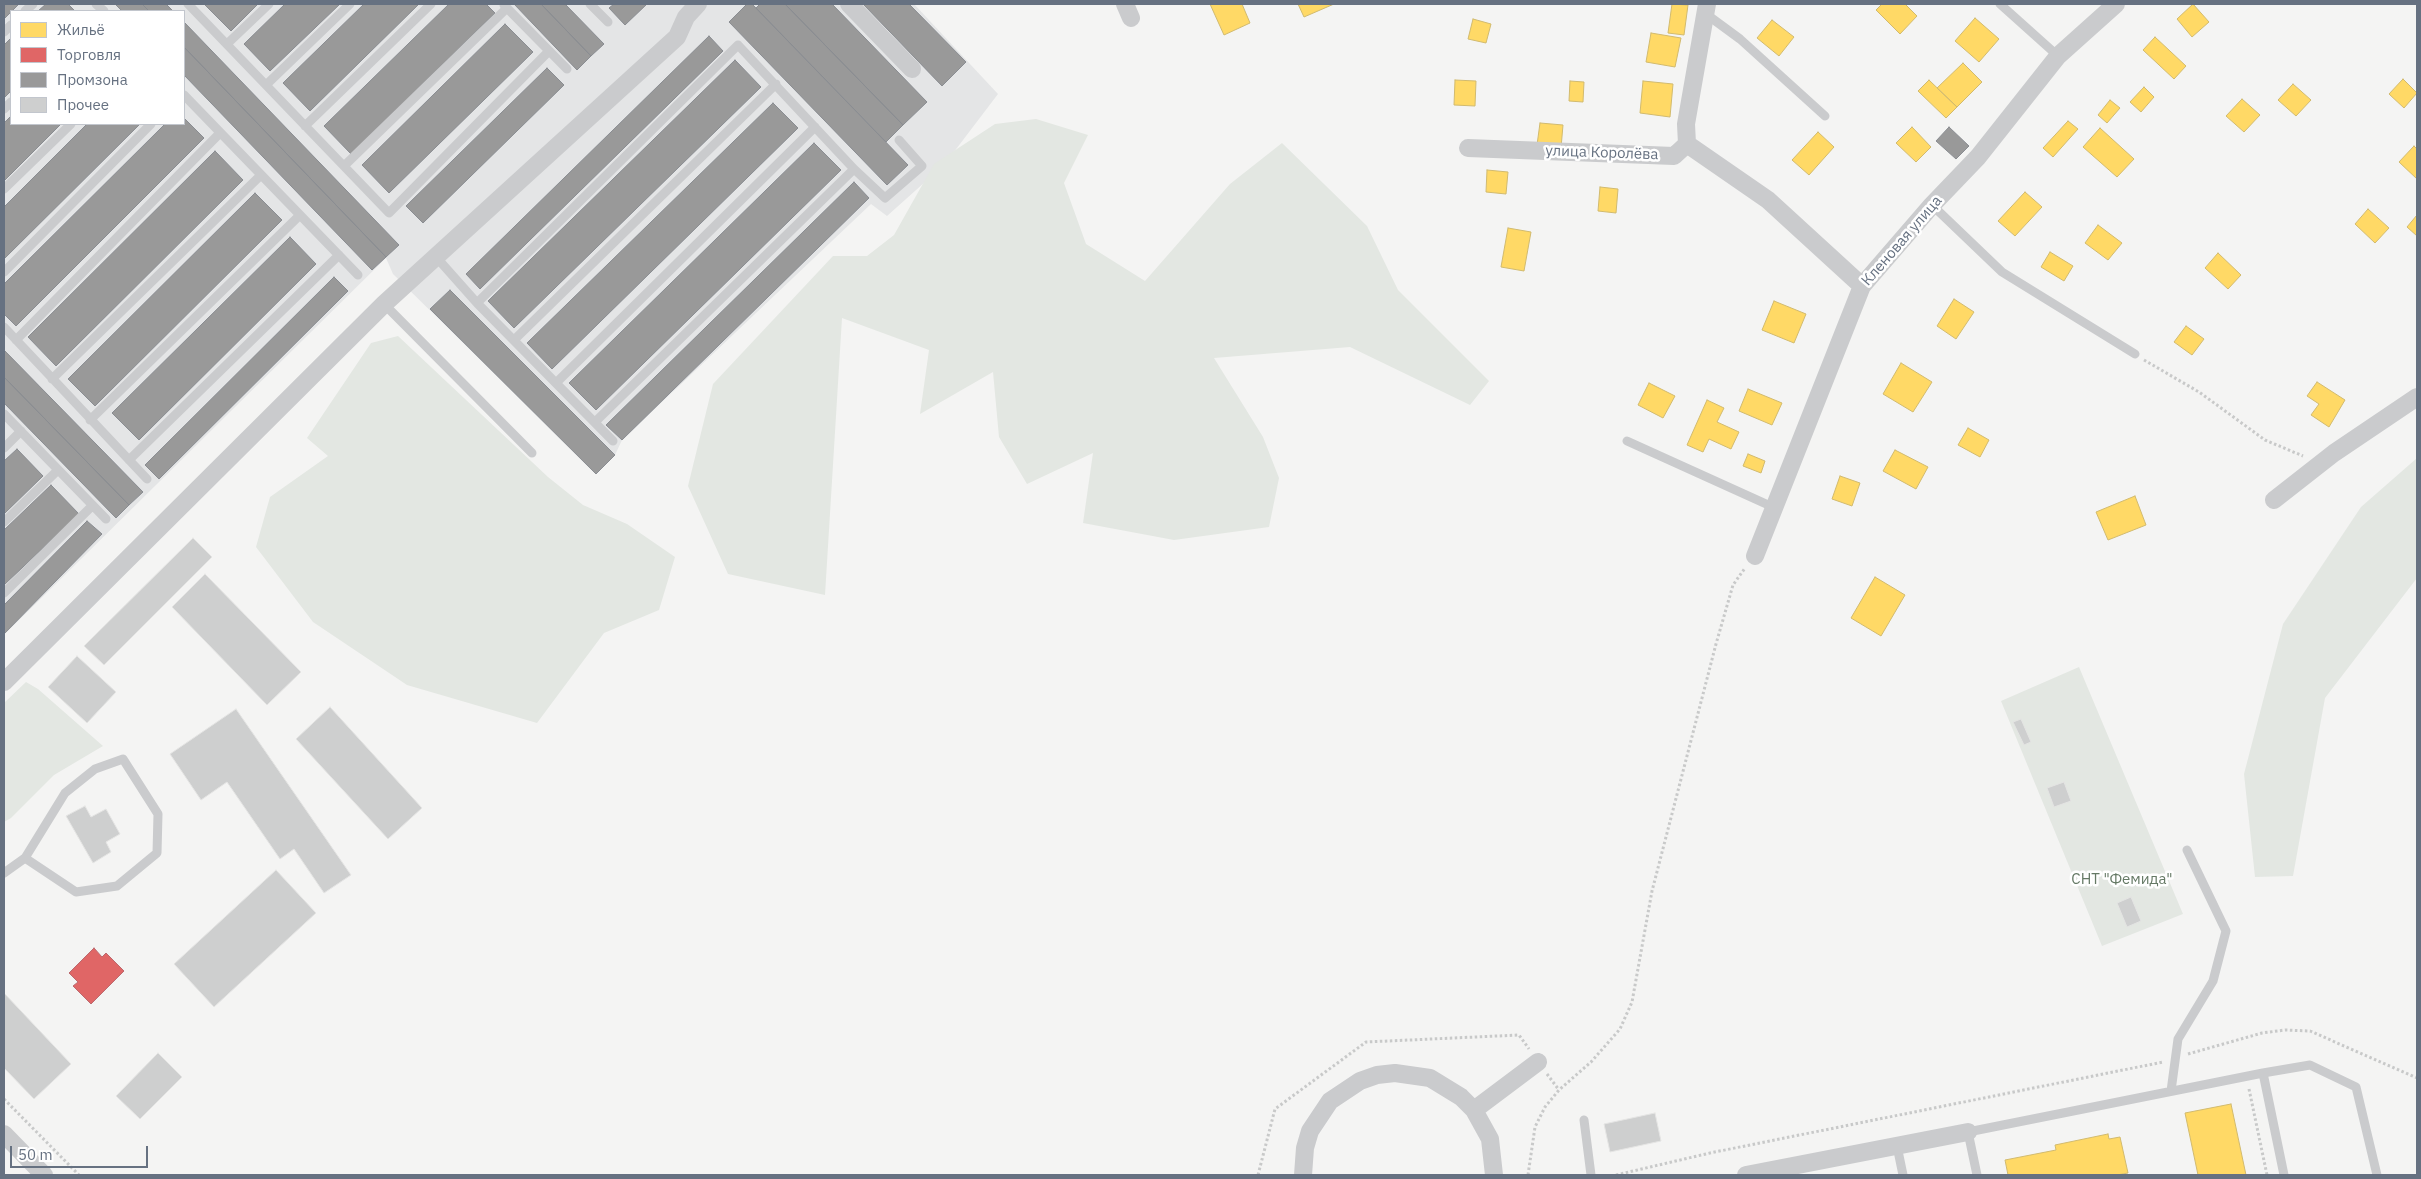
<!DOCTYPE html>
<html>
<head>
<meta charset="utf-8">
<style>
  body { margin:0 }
  #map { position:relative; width:2421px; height:1179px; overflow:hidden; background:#f4f4f3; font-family:"IBM Plex Sans",sans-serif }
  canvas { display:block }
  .frame { position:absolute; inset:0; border:5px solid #667181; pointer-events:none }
  .legend { position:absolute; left:10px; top:10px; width:175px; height:115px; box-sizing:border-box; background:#fff; border:1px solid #c2c6cd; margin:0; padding:6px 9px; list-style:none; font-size:15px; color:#667181 }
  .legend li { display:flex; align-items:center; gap:10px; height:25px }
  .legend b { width:25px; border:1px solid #c2c6cd }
  .scale { position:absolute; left:10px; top:1146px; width:138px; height:22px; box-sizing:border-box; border:2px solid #667181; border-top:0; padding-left:6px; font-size:15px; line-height:18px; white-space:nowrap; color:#667181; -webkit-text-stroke:4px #fff; paint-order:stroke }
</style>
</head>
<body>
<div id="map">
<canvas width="2421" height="1179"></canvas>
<div class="frame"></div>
<ul class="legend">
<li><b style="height:14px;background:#ffd966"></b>Жильё</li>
<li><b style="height:14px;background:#e06666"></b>Торговля</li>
<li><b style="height:14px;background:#999"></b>Промзона</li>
<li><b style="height:14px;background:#cecfcf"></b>Прочее</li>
</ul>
<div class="scale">50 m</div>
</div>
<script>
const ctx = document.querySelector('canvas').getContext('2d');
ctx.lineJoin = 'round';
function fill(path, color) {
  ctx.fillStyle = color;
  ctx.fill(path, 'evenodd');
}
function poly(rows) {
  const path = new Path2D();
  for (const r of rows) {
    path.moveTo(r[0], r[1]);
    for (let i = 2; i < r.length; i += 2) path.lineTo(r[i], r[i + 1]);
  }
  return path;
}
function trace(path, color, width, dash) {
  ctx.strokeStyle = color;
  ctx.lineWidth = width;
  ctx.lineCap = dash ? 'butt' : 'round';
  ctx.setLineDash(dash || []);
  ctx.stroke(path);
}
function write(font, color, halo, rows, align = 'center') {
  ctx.font = font + ' "IBM Plex Sans",sans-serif';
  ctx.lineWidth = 5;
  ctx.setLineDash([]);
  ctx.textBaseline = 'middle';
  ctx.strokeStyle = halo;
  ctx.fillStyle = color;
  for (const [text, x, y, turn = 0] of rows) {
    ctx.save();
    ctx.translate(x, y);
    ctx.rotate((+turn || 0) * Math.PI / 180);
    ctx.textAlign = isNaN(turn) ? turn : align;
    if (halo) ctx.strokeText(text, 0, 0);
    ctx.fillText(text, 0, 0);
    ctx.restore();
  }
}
fill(poly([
  [4,4,914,4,998,94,944,165,887,216,871,204,622,440,615,455,596,474,393,274,386,258,4,635],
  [11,11,184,11,184,124,11,124]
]), '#e4e5e6');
fill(poly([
  [1036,119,1088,135,1064,183,1086,244,1145,281,1230,184,1282,143,1367,226,1398,290,1489,381,1470,405,1350,347,1214,358,1263,437,1279,478,1269,527,1174,540,1083,523,1093,453,1027,484,999,437,993,372,920,414,929,350,842,318,825,595,728,574,688,486,713,384,833,256,867,256,894,235,934,164,995,124],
  [398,336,548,477,583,505,627,524,675,557,659,610,604,633,537,723,407,685,313,622,256,547,270,497,328,456,307,438,371,343],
  [2417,458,2417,578,2325,698,2293,876,2255,877,2244,774,2283,624,2361,507],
  [2079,667,2183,914,2102,946,2001,701],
  [26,682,38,689,103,746,54,775,11,818,4,822,4,703]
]), '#e3e7e2');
const homes = poly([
  [1210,4,1242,4,1250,23,1224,35,1210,4],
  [1298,4,1334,4,1304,17,1298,4],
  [1672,4,1688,5,1684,35,1668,33,1672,4],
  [1882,4,1905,4,1917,16,1900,34,1876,10,1882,4],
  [2193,4,2209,22,2192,37,2177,19,2193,4],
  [1975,18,1999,39,1979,62,1955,41,1975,18],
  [1473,19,1491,24,1486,43,1468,39,1473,19],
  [1772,20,1794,37,1779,56,1757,38,1772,20],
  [1651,33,1681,38,1675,67,1646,62,1651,33],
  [2155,37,2186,66,2174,79,2143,50,2155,37],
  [1963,63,1982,82,1957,107,1937,88,1963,63],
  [2403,79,2417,93,2404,108,2389,94,2403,79],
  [1455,80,1476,81,1475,106,1454,105,1455,80],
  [1929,80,1957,107,1946,118,1918,91,1929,80],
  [1570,81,1584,82,1583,102,1569,101,1570,81],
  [1643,81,1673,84,1670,117,1640,113,1643,81],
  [2293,84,2311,100,2296,116,2278,100,2293,84],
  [2144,87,2154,97,2141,112,2130,102,2144,87],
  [2242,99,2260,115,2244,132,2226,116,2242,99],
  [2110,100,2120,108,2107,123,2098,115,2110,100],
  [2068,121,2078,129,2053,157,2043,148,2068,121],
  [1540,123,1563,125,1561,148,1537,145,1540,123],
  [1912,127,1931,147,1916,162,1896,143,1912,127],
  [2100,128,2134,159,2117,177,2083,147,2100,128],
  [1818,132,1834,147,1809,175,1792,160,1818,132],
  [2414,146,2417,149,2417,179,2399,162,2414,146],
  [1487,170,1508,172,1506,194,1486,192,1487,170],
  [1600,187,1618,189,1616,213,1598,211,1600,187],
  [2025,192,2042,207,2015,236,1998,221,2025,192],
  [2368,209,2389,228,2375,243,2355,224,2368,209],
  [2417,215,2417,236,2407,227,2417,215],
  [2098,225,2122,243,2108,260,2085,243,2098,225],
  [1508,228,1531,232,1524,271,1501,267,1508,228],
  [2050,252,2073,266,2064,281,2041,267,2050,252],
  [2218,253,2241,275,2228,289,2205,268,2218,253],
  [1954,299,1974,312,1956,339,1937,326,1954,299],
  [1774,301,1806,314,1794,343,1762,330,1774,301],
  [2186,326,2204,339,2192,355,2174,342,2186,326],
  [1901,363,1932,382,1913,412,1883,394,1901,363],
  [2317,382,2345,400,2329,427,2311,415,2319,404,2307,396,2317,382],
  [1649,383,1675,396,1663,418,1638,405,1649,383],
  [1748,389,1782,403,1772,425,1739,411,1748,389],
  [1707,400,1724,408,1717,422,1739,432,1731,449,1709,439,1703,452,1687,445,1707,400],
  [1968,428,1989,440,1980,457,1958,445,1968,428],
  [1895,450,1928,467,1916,489,1883,471,1895,450],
  [1748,454,1765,461,1761,473,1743,466,1748,454],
  [1840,476,1860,483,1852,506,1832,499,1840,476],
  [2135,496,2146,525,2108,540,2096,512,2135,496],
  [1875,577,1905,595,1881,636,1851,618,1875,577],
  [2231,1104,2246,1175,2198,1175,2185,1113,2231,1104],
  [2108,1134,2109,1139,2120,1137,2128,1173,2117,1175,2008,1175,2005,1160,2056,1150,2055,1145,2108,1134]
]);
fill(homes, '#ffd966');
trace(homes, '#d1ba6e', 1);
const shops = poly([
  [94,948,102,957,106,953,124,971,91,1004,73,986,78,982,69,973,94,948]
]);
fill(shops, '#e06666');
trace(shops, '#bb696e', 1);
const industry = poly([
  [4,4,19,4,4,19,4,4],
  [46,4,68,4,75,11,38,11,46,4],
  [115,4,142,4,149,11,122,11,115,4],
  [142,4,166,4,173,11,149,11,142,4],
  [204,4,258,4,231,31,204,4],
  [285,4,340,4,270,71,244,44,285,4],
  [364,4,419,4,310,111,283,83,364,4],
  [449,4,486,4,495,13,351,154,324,126,449,4],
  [514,4,541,4,591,56,577,70,514,4],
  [541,4,565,4,604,44,591,56,541,4],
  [614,4,647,4,625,25,609,8,614,4],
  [747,4,752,4,908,165,887,185,729,22,747,4],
  [760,4,785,4,903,125,886,142,756,8,760,4],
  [785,4,832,4,927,102,903,125,785,4],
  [863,4,909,4,966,62,942,86,863,4],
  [184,22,399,245,386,257,184,47,184,22],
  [505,24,533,52,389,193,362,165,505,24],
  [709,36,723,51,480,289,466,274,709,36],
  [11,38,11,91,4,98,4,45,11,38],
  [184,47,386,257,372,270,184,75,184,47],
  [735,60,761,87,514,328,488,301,735,60],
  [547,68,564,85,423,223,406,206,547,68],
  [773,103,798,128,552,369,527,343,773,103],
  [11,116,11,124,61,124,4,181,4,123,11,116],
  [184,118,204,138,16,326,4,314,4,284,165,124,184,124,184,118],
  [87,124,140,124,4,259,4,207,87,124],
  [1949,127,1969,146,1956,159,1936,141,1949,127],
  [814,143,841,170,596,410,569,383,814,143],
  [215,151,243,180,56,366,28,337,215,151],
  [854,182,869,198,622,440,606,425,854,182],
  [255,193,282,220,95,406,68,379,255,193],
  [290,237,316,264,139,440,112,413,290,237],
  [334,277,348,291,159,479,145,465,334,277],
  [450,290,615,455,596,474,430,309,450,290],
  [4,350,143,492,129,505,4,377,4,350],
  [4,377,129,505,116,518,4,403,4,377],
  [17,449,43,476,4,514,4,461,17,449],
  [51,485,79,514,4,585,4,530,51,485],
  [87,521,102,534,4,634,4,605,87,521]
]);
fill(industry, '#999');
trace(industry, '#8a8d92', 1);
const building = poly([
  [193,538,212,557,104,665,84,646,193,538],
  [205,574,301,672,267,705,172,607,205,574],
  [77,656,116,692,87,723,48,687,77,656],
  [330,707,422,808,388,839,296,739,330,707],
  [236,709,351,875,324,893,294,849,280,859,227,782,201,800,170,754,236,709],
  [2021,719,2031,742,2024,745,2013,722,2021,719],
  [2064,782,2071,801,2054,807,2047,788,2064,782],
  [85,806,91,817,106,809,120,834,106,842,111,852,93,863,66,816,85,806],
  [276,870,316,913,214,1007,174,964,276,870],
  [2131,897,2141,921,2127,927,2117,903,2131,897],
  [4,993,71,1064,34,1099,4,1068,4,993],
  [158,1053,182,1077,140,1119,116,1096,158,1053],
  [1655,1113,1661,1141,1610,1152,1604,1124,1655,1113]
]);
fill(building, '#cecfcf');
trace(building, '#e4e4e3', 1);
trace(poly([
  [2144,360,2199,392,2265,440,2303,456],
  [2188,1054,2262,1033,2285,1030,2310,1031,2417,1078],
  [1547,1074,1559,1090],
  [2249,1089,2267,1175],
  [4,1099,79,1175],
  [1258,1175,1275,1109,1366,1042,1519,1035,1529,1049],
  [1528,1175,1535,1127,1545,1107,1559,1090,1591,1062,1620,1029,1632,1002,1652,891,1716,644,1733,585,1745,568],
  [1616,1175,1710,1153,2163,1062]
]), '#c8c9c9', 3, [2.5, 2.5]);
trace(poly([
  [96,4,104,11],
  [188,4,389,213,549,51],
  [590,4,608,22],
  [2000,4,2058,56],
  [504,5,567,69],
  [25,11,33,4],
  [1706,14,1740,39,1825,116],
  [4,32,11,25],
  [227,44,269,4],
  [266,85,350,4],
  [184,95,358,275],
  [4,109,11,102],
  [305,126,431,4],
  [344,166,507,8],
  [4,189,71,124],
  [1932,205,2002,272,2135,354],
  [437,258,477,303,613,441],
  [4,272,151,124],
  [477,303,738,45,854,169,885,198,922,166,899,140],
  [384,304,532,453],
  [4,327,147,479],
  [16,340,220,133],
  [514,340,776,84],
  [52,379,261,175],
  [556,383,815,127],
  [4,414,106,519],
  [90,420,300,215],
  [595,422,854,169],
  [1627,441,1775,508],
  [4,448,21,431],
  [129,460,339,255],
  [4,522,58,470],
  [4,593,92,506],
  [4,873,25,858,65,793,95,769,123,759,158,814,157,853,117,886,76,892,25,858],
  [2263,1073,2310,1065,2356,1087,2377,1175],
  [2171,1091,2178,1039,2213,981,2226,931,2187,850],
  [1584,1120,1591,1175],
  [1897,1146,1903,1175],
  [1977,1175,1968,1132,2263,1073,2284,1175]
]), '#cacbcd', 9);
trace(poly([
  [849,4,912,69],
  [1125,4,1131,18],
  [1687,144,1686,124,1707,4],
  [1468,148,1674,156,1687,144,1768,200,1862,286],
  [2274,500,2334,453,2417,397],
  [1755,556,1862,286,1932,205,1978,157,2058,56,2116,4],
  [4,682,384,304,677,37,686,17,698,4],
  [1474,1110,1538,1062],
  [4,1134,44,1175],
  [1303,1175,1305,1148,1310,1131,1330,1101,1360,1081,1377,1075,1395,1073,1430,1078,1461,1097,1474,1110,1490,1139,1494,1175],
  [1746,1175,1968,1132]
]), '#cacbcd', 18);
write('15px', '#667181', '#fff', [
  ["улица Королёва",1602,153,2],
  ["Кленовая улица",1902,241,-49]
]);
write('15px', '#657965', '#fff', [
  ["СНТ \"Фемида\"",2122,880]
]);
</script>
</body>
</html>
